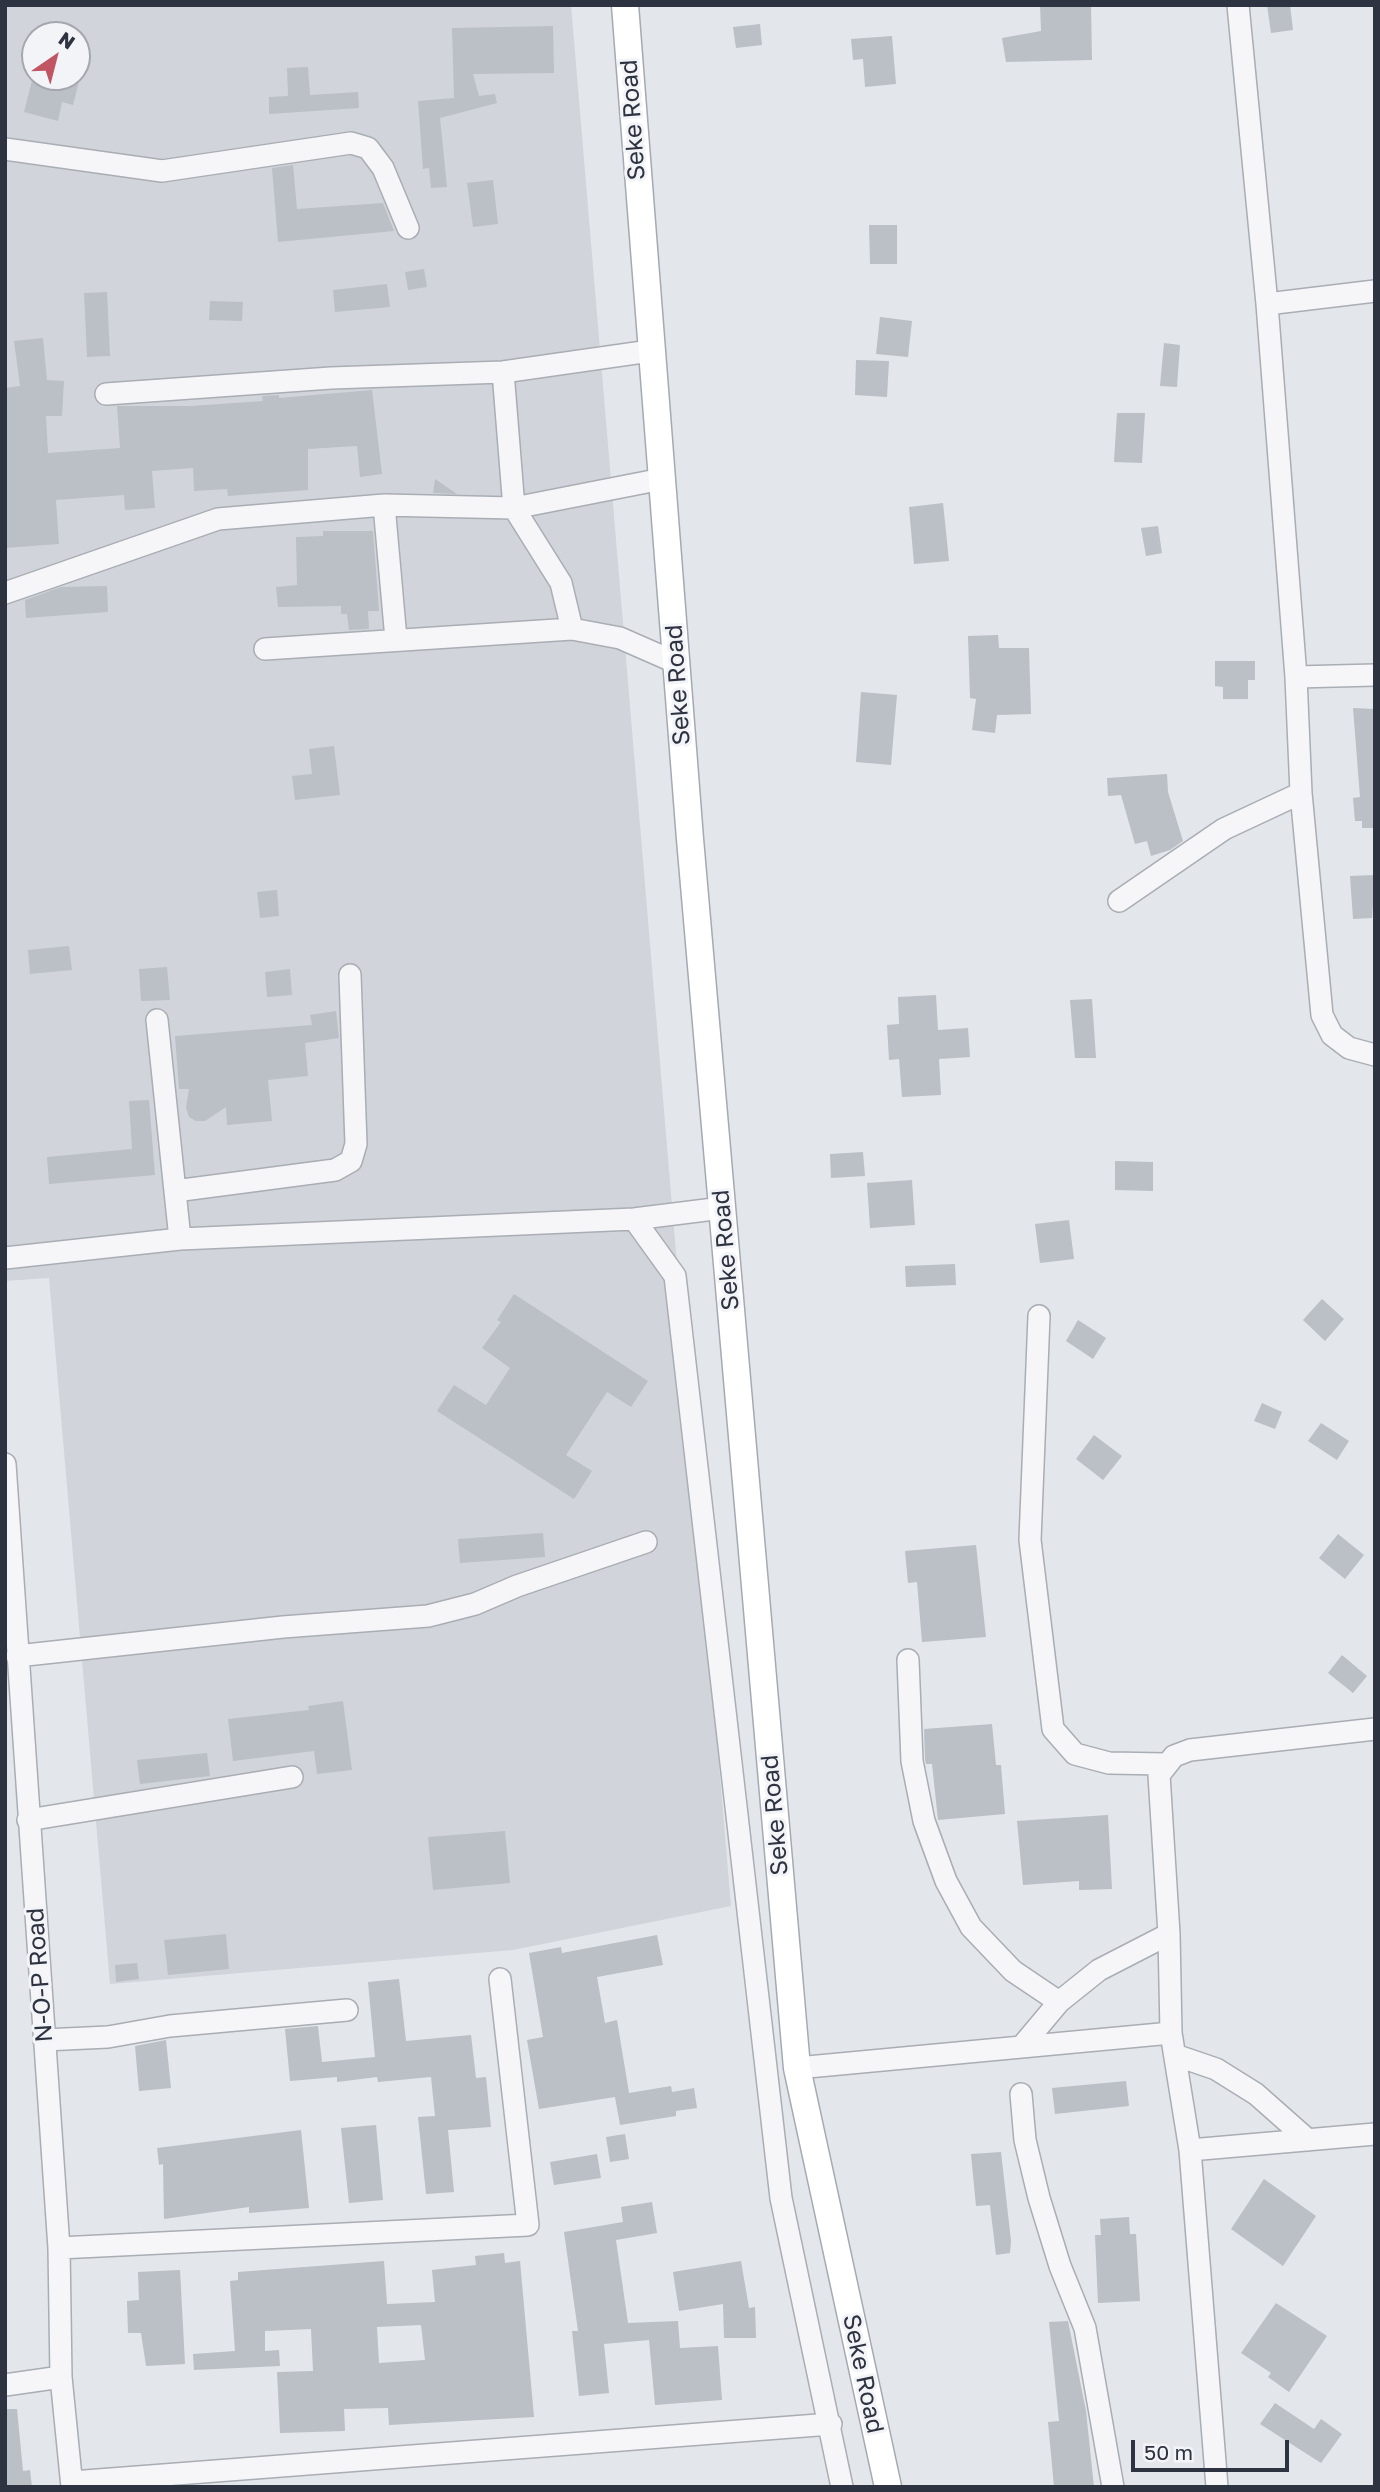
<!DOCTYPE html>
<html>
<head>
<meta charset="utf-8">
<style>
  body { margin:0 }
  #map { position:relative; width:1380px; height:2492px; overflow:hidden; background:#e3e6ea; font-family:"Golos Text",sans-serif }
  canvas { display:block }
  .frame { position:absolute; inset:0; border:7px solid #2d3340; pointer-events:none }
  .north { position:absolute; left:21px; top:21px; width:70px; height:70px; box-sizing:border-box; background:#f3f4f7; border:2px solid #a4a7ae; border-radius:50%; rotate:35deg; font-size:19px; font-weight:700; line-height:28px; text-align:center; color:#2d3340 }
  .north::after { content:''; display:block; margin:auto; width:24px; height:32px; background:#c15563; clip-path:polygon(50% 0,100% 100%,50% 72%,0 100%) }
  .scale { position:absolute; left:1131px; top:2440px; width:158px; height:32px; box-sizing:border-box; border:4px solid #2d3340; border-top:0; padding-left:9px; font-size:21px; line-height:24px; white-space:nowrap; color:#2d3340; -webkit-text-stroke:5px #f3f4f7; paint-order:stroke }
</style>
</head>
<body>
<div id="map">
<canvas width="1380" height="2492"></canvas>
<div class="frame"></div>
<div class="north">N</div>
<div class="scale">50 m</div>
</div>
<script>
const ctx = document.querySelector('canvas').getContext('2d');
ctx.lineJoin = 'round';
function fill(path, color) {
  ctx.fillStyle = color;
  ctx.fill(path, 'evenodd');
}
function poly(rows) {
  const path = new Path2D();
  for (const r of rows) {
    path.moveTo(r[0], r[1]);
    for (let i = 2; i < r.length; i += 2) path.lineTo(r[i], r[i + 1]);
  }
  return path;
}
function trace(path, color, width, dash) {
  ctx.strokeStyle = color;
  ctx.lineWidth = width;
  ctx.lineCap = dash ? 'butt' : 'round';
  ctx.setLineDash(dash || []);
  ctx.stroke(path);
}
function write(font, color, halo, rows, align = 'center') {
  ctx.font = font + ' "Golos Text",sans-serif';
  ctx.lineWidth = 6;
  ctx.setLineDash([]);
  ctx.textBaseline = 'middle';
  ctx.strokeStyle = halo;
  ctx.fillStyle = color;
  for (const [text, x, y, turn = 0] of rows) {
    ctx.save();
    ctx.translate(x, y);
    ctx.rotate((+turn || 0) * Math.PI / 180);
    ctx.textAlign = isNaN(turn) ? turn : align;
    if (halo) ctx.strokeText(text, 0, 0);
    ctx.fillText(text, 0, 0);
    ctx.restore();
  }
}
fill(poly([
  [5,5,571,5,731,1906,513,1950,110,1984,49,1278,5,1281],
  [35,35,77,35,77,77,35,77]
]), '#d1d5db');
fill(poly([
  [1040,5,1091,5,1092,60,1006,62,1002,38,1041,31],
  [1267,5,1290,5,1293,30,1271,33],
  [760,24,762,45,736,48,733,27],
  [553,26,554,73,473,74,479,96,495,94,497,103,440,118,447,187,431,188,429,168,423,169,418,101,454,98,452,28],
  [892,36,896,84,865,87,863,59,853,60,851,39],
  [308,67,310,95,358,92,359,108,269,114,269,97,288,96,287,68],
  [33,77,80,77,73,105,62,102,58,121,24,112],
  [293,165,297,209,383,203,394,231,278,242,272,168],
  [493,180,498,224,473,227,467,183],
  [869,225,897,225,897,264,870,264],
  [424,269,427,287,408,290,405,272],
  [387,284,390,307,335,312,333,290],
  [107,292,110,356,87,357,84,293],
  [210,301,243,302,242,321,209,320],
  [880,317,912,321,908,357,876,354],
  [43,338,47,380,64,381,62,416,46,416,48,453,120,448,117,406,191,406,263,401,262,396,279,395,279,398,372,390,382,474,360,477,357,446,308,449,308,490,228,496,227,489,194,491,193,468,152,471,155,508,125,510,124,495,56,500,59,544,5,548,5,388,20,386,14,341],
  [1164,343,1180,345,1177,387,1160,386],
  [856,360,889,361,887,397,855,395],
  [1117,413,1145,413,1142,463,1114,462],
  [435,479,457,494,433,493],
  [943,503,949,561,914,564,909,507],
  [1158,526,1162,553,1146,556,1141,528],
  [323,531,373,531,379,611,368,611,369,629,349,630,347,614,341,614,341,606,278,607,276,587,297,585,296,537,323,536],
  [107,586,108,612,26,618,25,600,61,587],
  [998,635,999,648,1029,648,1031,714,997,715,995,733,972,730,976,699,970,698,968,636],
  [1215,661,1255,661,1255,680,1248,680,1248,699,1223,699,1223,687,1215,686],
  [861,692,897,695,891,765,856,762],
  [1353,708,1375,709,1375,828,1362,828,1362,821,1355,821,1353,798,1360,797],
  [334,746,340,795,295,800,292,776,312,774,309,749],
  [1167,774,1168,792,1183,841,1170,850,1151,856,1147,841,1135,844,1121,795,1108,796,1107,778],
  [1375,875,1372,918,1353,919,1350,876],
  [277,890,279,916,260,918,257,892],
  [69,946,72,970,30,974,28,950],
  [167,967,170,1000,141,1001,139,969],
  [290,969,292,995,267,997,265,972],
  [936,995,938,1030,968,1028,970,1057,939,1059,941,1095,902,1097,899,1059,889,1060,887,1025,899,1024,898,997],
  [1092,999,1096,1058,1075,1058,1070,1000],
  [336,1011,339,1038,305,1043,308,1076,268,1080,272,1121,227,1125,226,1107,205,1121,196,1121,189,1117,186,1108,189,1089,179,1089,175,1036,312,1025,310,1015],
  [149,1100,155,1175,49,1184,47,1157,132,1149,129,1101],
  [863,1152,865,1176,831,1178,830,1154],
  [1115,1161,1153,1162,1153,1191,1115,1190],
  [912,1180,915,1225,870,1228,867,1183],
  [1069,1220,1074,1259,1040,1263,1035,1224],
  [955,1264,956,1285,906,1287,905,1266],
  [514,1294,648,1381,631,1407,607,1392,566,1455,592,1471,574,1499,437,1411,454,1385,486,1405,510,1368,482,1348,501,1322,497,1320],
  [1322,1299,1344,1319,1325,1341,1303,1320],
  [1078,1320,1106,1338,1093,1359,1066,1341],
  [1262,1403,1282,1412,1275,1429,1254,1421],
  [1321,1423,1349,1441,1337,1460,1308,1441],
  [1094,1435,1122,1456,1103,1480,1076,1459],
  [543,1533,545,1557,460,1563,458,1539],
  [1338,1534,1364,1555,1345,1579,1319,1558],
  [976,1545,986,1637,922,1642,917,1582,908,1583,905,1551],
  [1342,1655,1367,1676,1353,1693,1328,1673],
  [343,1701,352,1770,317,1774,314,1751,233,1761,228,1719,309,1710,308,1706],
  [992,1724,996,1765,1001,1765,1005,1814,938,1820,932,1764,926,1764,925,1759,924,1729],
  [207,1753,210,1776,140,1784,137,1760],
  [1108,1815,1112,1889,1079,1890,1079,1881,1023,1885,1017,1821],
  [505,1831,510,1883,433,1890,428,1837],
  [226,1934,229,1969,168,1975,164,1940],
  [657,1935,663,1965,597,1977,605,2023,617,2020,629,2093,671,2086,672,2092,694,2088,697,2108,676,2111,676,2116,620,2125,615,2097,539,2109,527,2040,543,2037,529,1953,561,1947,562,1953],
  [137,1963,139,1979,116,1982,115,1965],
  [399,1979,406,2041,471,2035,476,2078,486,2077,491,2127,448,2130,454,2192,426,2194,418,2117,435,2116,431,2077,378,2082,377,2077,337,2082,337,2077,290,2081,285,2029,318,2026,322,2062,375,2057,368,1982],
  [166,2040,171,2088,139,2091,135,2046],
  [1126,2081,1129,2106,1055,2114,1052,2088],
  [376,2125,383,2200,349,2203,341,2128],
  [301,2130,309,2208,249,2213,249,2207,164,2219,163,2164,159,2165,157,2148],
  [625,2134,629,2159,610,2162,606,2137],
  [1001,2152,1011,2241,1010,2253,996,2255,990,2205,976,2206,971,2154],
  [597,2154,601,2178,554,2185,550,2162],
  [1264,2179,1316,2216,1283,2266,1231,2229],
  [652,2202,657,2233,616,2240,628,2323,678,2321,680,2348,718,2346,722,2400,655,2405,649,2340,604,2344,609,2393,579,2396,572,2331,578,2331,564,2232,623,2222,621,2207],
  [1129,2217,1130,2234,1136,2234,1140,2301,1098,2303,1095,2235,1101,2235,1100,2219],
  [504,2253,505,2263,520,2261,534,2417,389,2425,388,2408,344,2409,345,2431,280,2433,277,2372,313,2371,311,2329,265,2331,265,2351,279,2350,280,2366,194,2370,193,2354,235,2351,230,2281,238,2280,238,2272,384,2261,387,2304,435,2302,432,2270,476,2265,475,2256],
  [421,2325,425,2360,379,2363,377,2327],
  [741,2261,749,2308,755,2307,756,2338,724,2338,723,2304,679,2311,673,2272],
  [180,2270,185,2364,146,2366,141,2333,128,2333,127,2301,139,2300,138,2272],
  [1276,2303,1327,2336,1289,2392,1268,2377,1271,2373,1241,2353],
  [1068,2321,1086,2411,1094,2487,1054,2487,1048,2422,1059,2421,1049,2322],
  [1275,2403,1314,2429,1321,2419,1342,2434,1321,2463,1260,2424],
  [5,2409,17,2409,23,2471,30,2470,32,2487,5,2487]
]), '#bbbfc6');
const minor = poly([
  [1238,5,1267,304,1296,677,1301,793,1322,1015,1332,1035,1349,1048,1375,1055],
  [5,149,162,171,351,143,368,148,383,168,408,228],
  [1267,304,1375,291],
  [503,372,514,508,561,583,572,629],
  [106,394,331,378,503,372,650,351],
  [384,505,396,639],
  [5,593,218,519,384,505,514,508,662,479],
  [265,649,572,629,620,638,677,663],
  [1296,677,1375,675],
  [1119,901,1224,829,1301,793],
  [157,1020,180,1239],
  [175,1191,335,1170,351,1161,356,1144,350,975],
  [634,1219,675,1276,781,2198,842,2487],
  [5,1258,180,1239,634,1219,722,1208],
  [1039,1316,1030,1540,1053,1729,1075,1754,1109,1763,1165,1764],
  [5,1464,59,2248,61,2377,72,2487],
  [17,1656,283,1627,428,1616,475,1604,517,1586,646,1542],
  [908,1660,912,1761,924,1821,946,1881,971,1927,1013,1971,1059,2002],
  [28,1820,292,1777],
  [44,2040,108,2037,170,2026,347,2010],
  [1023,2045,1059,2002,1099,1970,1169,1934],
  [1175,2055,1216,2069,1256,2094,1308,2140],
  [797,2068,1171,2033],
  [1021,2094,1025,2140,1039,2198,1060,2266,1085,2328,1113,2487],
  [1190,2150,1375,2134],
  [59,2248,528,2225,500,1979],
  [5,2385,61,2377],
  [72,2482,831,2424],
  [1217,2487,1190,2150,1171,2033,1169,1934,1159,1775,1174,1756,1190,1750,1375,1729]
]);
const major = poly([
  [625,5,690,839,797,2068,888,2487]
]);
trace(minor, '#a9adb4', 24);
trace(major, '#a4aab4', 29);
trace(minor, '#f6f6f8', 21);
trace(major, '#fff', 26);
write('24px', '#2d3340', '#f3f4f7', [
  ["Seke Road",633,120,-94],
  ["Seke Road",678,685,-94],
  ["Seke Road",726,1250,-95],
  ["Seke Road",775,1815,-95],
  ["N-O-P Road",40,1975,-94],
  ["Seke Road",863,2374,78]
]);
</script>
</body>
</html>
